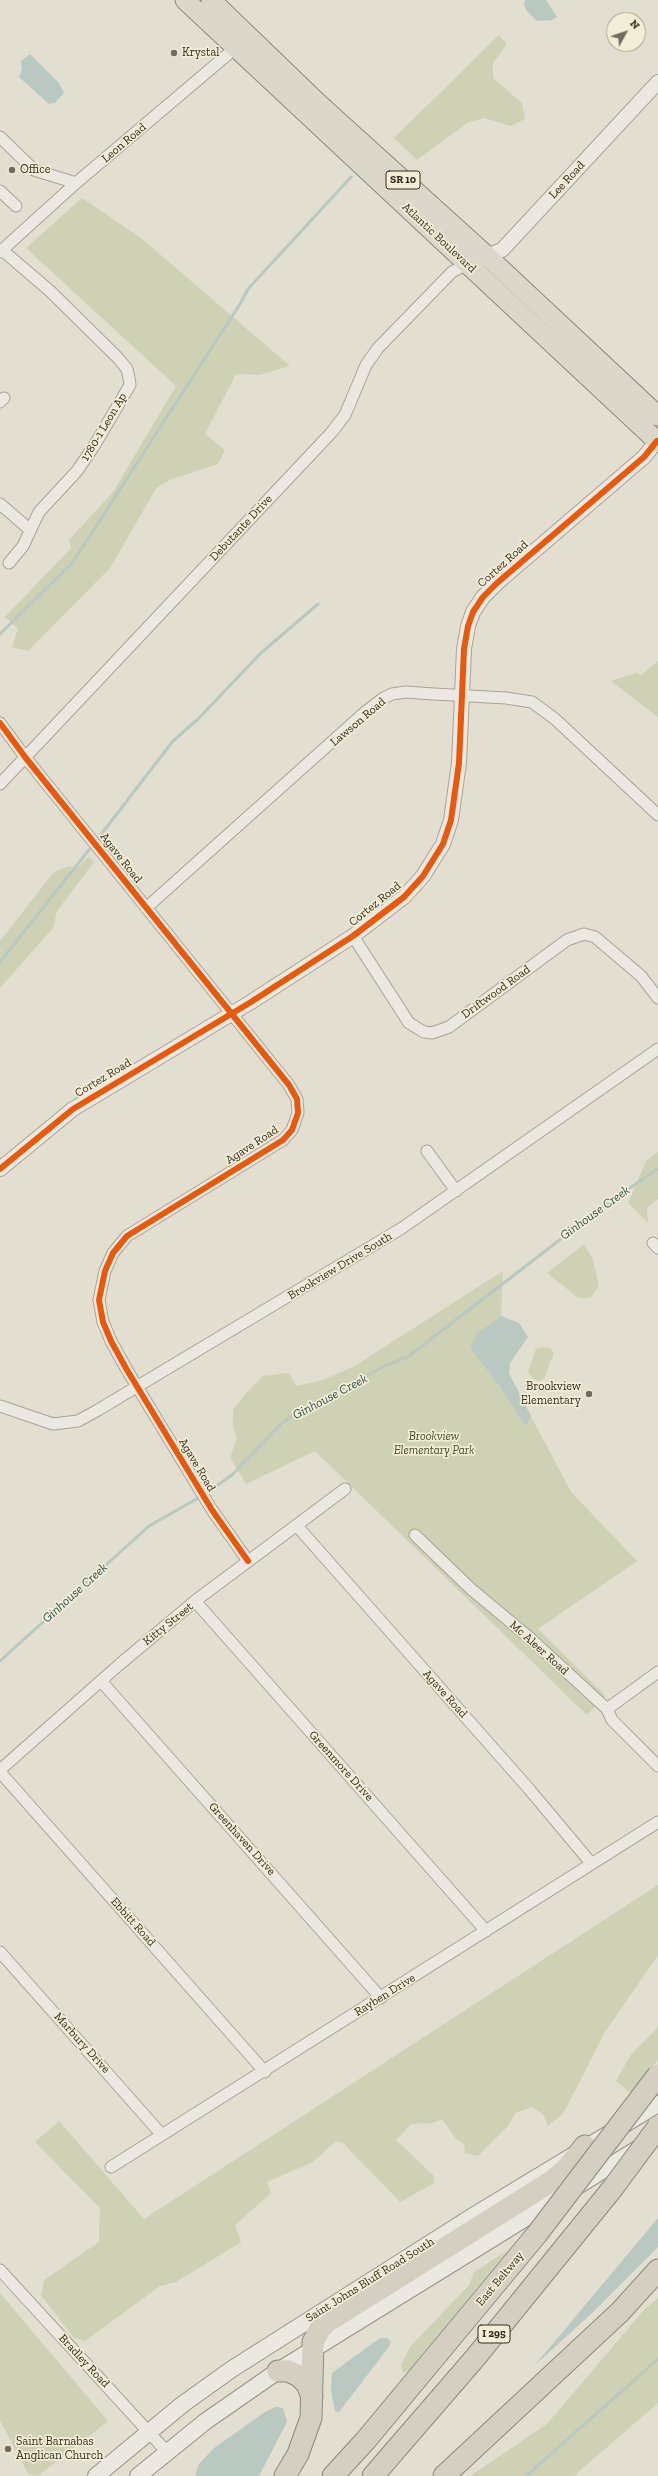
<!DOCTYPE html>
<html>
<head>
<meta charset="utf-8">
<style>
  body { margin:0 }
  #map { position:relative; width:658px; height:2476px; overflow:hidden; background:#e2ded0; font-family:"Zilla Slab",serif }
  canvas { display:block }
  .north { position:absolute; left:606px; top:12px; width:40px; height:40px; box-sizing:border-box; background:#f2edd6; border:1px solid #a7a08e; border-radius:50%; rotate:50deg; font-size:11px; font-weight:700; line-height:16px; text-align:center; color:#362d21 }
  .north::after { content:''; display:block; margin:auto; width:14px; height:18px; background:#726b5e; clip-path:polygon(50% 0,100% 100%,50% 72%,0 100%) }
</style>
</head>
<body>
<div id="map">
<canvas width="658" height="2476"></canvas>
<div class="north">N</div>
</div>
<script>
const ctx = document.querySelector('canvas').getContext('2d');
ctx.lineJoin = 'round';
function fill(path, color) {
  ctx.fillStyle = color;
  ctx.fill(path, 'evenodd');
}
function poly(rows) {
  const path = new Path2D();
  for (const r of rows) {
    path.moveTo(r[0], r[1]);
    for (let i = 2; i < r.length; i += 2) path.lineTo(r[i], r[i + 1]);
  }
  return path;
}
function trace(path, color, width, dash) {
  ctx.strokeStyle = color;
  ctx.lineWidth = width;
  ctx.lineCap = dash ? 'butt' : 'round';
  ctx.setLineDash(dash || []);
  ctx.stroke(path);
}
function write(font, color, halo, rows, align = 'center') {
  ctx.font = font + ' "Zilla Slab",serif';
  ctx.lineWidth = 3.5;
  ctx.setLineDash([]);
  ctx.textBaseline = 'middle';
  ctx.strokeStyle = halo;
  ctx.fillStyle = color;
  for (const [text, x, y, turn = 0] of rows) {
    ctx.save();
    ctx.translate(x, y);
    ctx.rotate((+turn || 0) * Math.PI / 180);
    ctx.textAlign = isNaN(turn) ? turn : align;
    if (halo) ctx.strokeText(text, 0, 0);
    ctx.fillText(text, 0, 0);
    ctx.restore();
  }
}
fill(poly([
  [499,35,507,44,493,63,493,78,522,103,525,119,511,126,484,118,467,123,417,160,394,138],
  [82,198,141,238,290,366,259,375,236,374,205,434,225,450,218,464,172,479,157,487,110,568,28,651,12,647,18,629,5,617,71,548,69,540,113,492,176,386,26,248],
  [658,661,658,717,611,681,636,673,641,675],
  [88,857,94,862,57,911,53,928,0,988,0,941,54,872,69,866,76,869],
  [658,1152,658,1199,647,1207,648,1223,628,1203,646,1161],
  [584,1244,593,1260,599,1286,591,1297,583,1299,576,1296,547,1273],
  [503,1271,501,1316,477,1333,501,1388,526,1427,531,1416,571,1492,637,1561,538,1629,606,1696,587,1715,315,1451,246,1484,230,1457,237,1439,233,1427,233,1410,247,1392,263,1376,289,1373,296,1386,323,1380,353,1367],
  [543,1347,549,1348,553,1351,553,1356,544,1378,540,1381,534,1379,528,1372,536,1349],
  [658,1885,658,1955,605,2032,563,2114,548,2126,543,2114,532,2107,515,2113,508,2126,478,2156,465,2153,464,2144,456,2139,442,2119,433,2123,411,2124,396,2140,434,2176,434,2183,400,2202,343,2143,336,2141,313,2162,267,2182,271,2193,235,2225,241,2242,176,2282,160,2286,85,2341,74,2338,41,2295,44,2280,99,2242,100,2208,35,2142,59,2121,144,2219],
  [658,2027,658,2059,633,2095,616,2081,630,2056],
  [507,2251,408,2371,403,2373,401,2365,410,2347,469,2285,474,2272],
  [0,2293,108,2421,38,2476,28,2474,0,2420],
  [658,2298,658,2403,574,2476,470,2476,547,2424,643,2311]
]), '#ced1b3');
fill(poly([
  [525,0,546,0,557,17,552,20,537,21,526,10,524,4],
  [30,54,59,83,64,93,55,103,49,104,19,77,22,69,21,61],
  [501,1316,519,1323,528,1337,510,1363,509,1373,531,1416,526,1427,501,1388,470,1347,477,1333],
  [658,2218,658,2247,591,2314,535,2365],
  [380,2338,387,2338,391,2342,388,2348,339,2412,335,2411,331,2390,332,2373],
  [276,2407,283,2408,287,2422,259,2476,195,2476,199,2464,214,2448,265,2412]
]), '#b9c8c1');
trace(poly([
  [0,634,73,562,240,304,248,289,351,177],
  [96,841,173,741,198,719,261,653,318,604],
  [0,962,92,846],
  [205,1494,232,1475,282,1423,300,1411,385,1366,409,1356,605,1205,658,1169],
  [0,1661,149,1526,200,1497],
  [526,2476,658,2359]
]), '#b9c8c1', 3);
const minor = poly([
  [0,137,34,170,76,183],
  [0,191,16,206],
  [2,250,50,291,118,358,127,369,129,378,130,385,94,446,77,471,39,512,23,546,9,563],
  [0,252,76,183,240,44],
  [0,402,4,398],
  [0,504,29,529],
  [0,723,25,757,289,1085,297,1099,298,1113,292,1130,283,1140,127,1236,113,1253,105,1271,99,1300,103,1322,111,1341,127,1370,212,1510,248,1561],
  [0,784,331,433,345,415,366,365,378,348,452,272,467,264],
  [146,908,364,713,382,699,392,694,406,692,434,694,506,698,532,702,555,719,658,815],
  [353,936,409,1023,424,1032,432,1033,449,1027,567,940,584,934,595,937,641,976,658,998],
  [427,1151,456,1191],
  [653,1243,658,1248],
  [0,1406,53,1424,78,1421,98,1410,402,1228,658,1049],
  [297,1526,529,1789,591,1863],
  [415,1535,471,1589,531,1639,607,1709,612,1720,658,1766],
  [195,1601,486,1931],
  [101,1681,381,1998],
  [607,1709,658,1672],
  [0,1770,120,1664,195,1601,345,1489],
  [0,1772,265,2072],
  [0,1952,162,2135],
  [111,2167,658,1822],
  [0,2270,167,2452]
]);
const tertiary = poly([
  [479,259,502,250,658,82],
  [0,1169,73,1109,251,1002,353,936,404,897,423,876,443,844,451,820,459,763,464,649,468,626,473,612,483,597,497,583,644,457,657,441]
]);
const secondary = poly([
  [96,2476,183,2404,232,2369,473,2216,658,2104],
  [138,2476,206,2421,278,2371,639,2148]
]);
const trunk = poly([
  [185,0,658,442],
  [211,0,319,104,487,256,658,416]
]);
const motorway = poly([
  [278,2371,288,2371,299,2376,307,2384,312,2397],
  [285,2476,298,2454,311,2418,313,2342,320,2329,327,2322,552,2181,567,2168,585,2146],
  [333,2476,366,2440,537,2234],
  [373,2476,475,2358,612,2189],
  [444,2476,620,2312,658,2270]
]);
trace(minor, '#a8a398', 13);
trace(tertiary, '#a8a398', 16);
trace(secondary, '#979388', 18);
trace(trunk, '#8d897f', 21);
trace(motorway, '#8d897f', 23);
trace(minor, '#eae8e0', 11);
trace(tertiary, '#eae8e0', 14);
trace(secondary, '#eae8e0', 16);
trace(trunk, '#dbd7ca', 19);
trace(motorway, '#d4cfc1', 21);
const motorwayBridge = poly([
  [612,2189,658,2127],
  [537,2234,658,2075]
]);
trace(motorwayBridge, '#8d897f', 23, []);
trace(motorwayBridge, '#d4cfc1', 21);
trace(poly([
  [0,723,25,757,289,1085,297,1099,298,1113,292,1130,283,1140,127,1236,113,1253,105,1271,99,1300,103,1322,111,1341,127,1370,212,1510,248,1561],
  [0,1169,73,1109,251,1002,353,936,404,897,423,876,443,844,451,820,459,763,464,649,468,626,473,612,483,597,497,583,644,457,657,441]
]), '#e8590c', 6);
for (const [x, y, r, color] of [
  [174,53,4,"#726b5e"],
  [12,170,4,"#726b5e"],
  [589,1394,4,"#726b5e"],
  [8,2449,4,"#726b5e"]
]) {
  const dot = new Path2D();
  dot.arc(x, y, r, 0, 2 * Math.PI);
  ctx.fillStyle = color;
  ctx.fill(dot);
  trace(dot, '#f2edd6', 1.5);
}
for (const [x, y, w] of [
  [403,180,34],
  [494,2334,32]
]) {
  const box = new Path2D();
  box.roundRect(x - w / 2, y - 9, w, 18, 3);
  ctx.fillStyle = '#f2edd6';
  ctx.fill(box);
  trace(box, '#362d21', 1);
}
write('bold 11px', '#362d21', null, [
  ["SR 10",403,180],
  ["I 295",494,2334]
]);
write('12px', '#362d21', '#f2edd6', [
  ["Krystal",182,53],
  ["Office",20,170],
  ["Brookview",581,1387,"right"],
  ["Elementary",581,1401,"right"],
  ["Saint Barnabas",16,2442],
  ["Anglican Church",16,2456]
], 'left');
write('12px', '#362d21', '#f2edd6', [
  ["Leon Road",124,143,-40],
  ["Lee Road",567,180,-47],
  ["Atlantic Boulevard",439,238,43],
  ["1780-1 Leon Ap",104,427,-59],
  ["Debutante Drive",241,528,-47],
  ["Cortez Road",503,564,-42],
  ["Lawson Road",358,722,-40],
  ["Agave Road",121,858,52],
  ["Cortez Road",375,904,-39],
  ["Driftwood Road",496,992,-36],
  ["Cortez Road",103,1078,-31],
  ["Agave Road",252,1145,-33],
  ["Brookview Drive South",340,1266,-31],
  ["Agave Road",197,1465,59],
  ["Kitty Street",168,1624,-39],
  ["Mc Aleer Road",539,1648,42],
  ["Agave Road",445,1694,48],
  ["Greenmore Drive",341,1766,48],
  ["Greenhaven Drive",242,1839,48],
  ["Ebbitt Road",133,1922,48],
  ["Rayben Drive",385,1995,-32],
  ["Marbury Drive",82,2043,48],
  ["East Beltway",500,2279,-50],
  ["Saint Johns Bluff Road South",370,2280,-32],
  ["Bradley Road",84,2361,47]
]);
write('italic 12px', '#425029', '#f2edd6', [
  ["Brookview",434,1437],
  ["Elementary Park",434,1451]
]);
write('italic 13px', '#325254', '#f2edd6', [
  ["Ginhouse Creek",595,1213,-36],
  ["Ginhouse Creek",330,1397,-28],
  ["Ginhouse Creek",75,1593,-42]
]);
</script>
</body>
</html>
